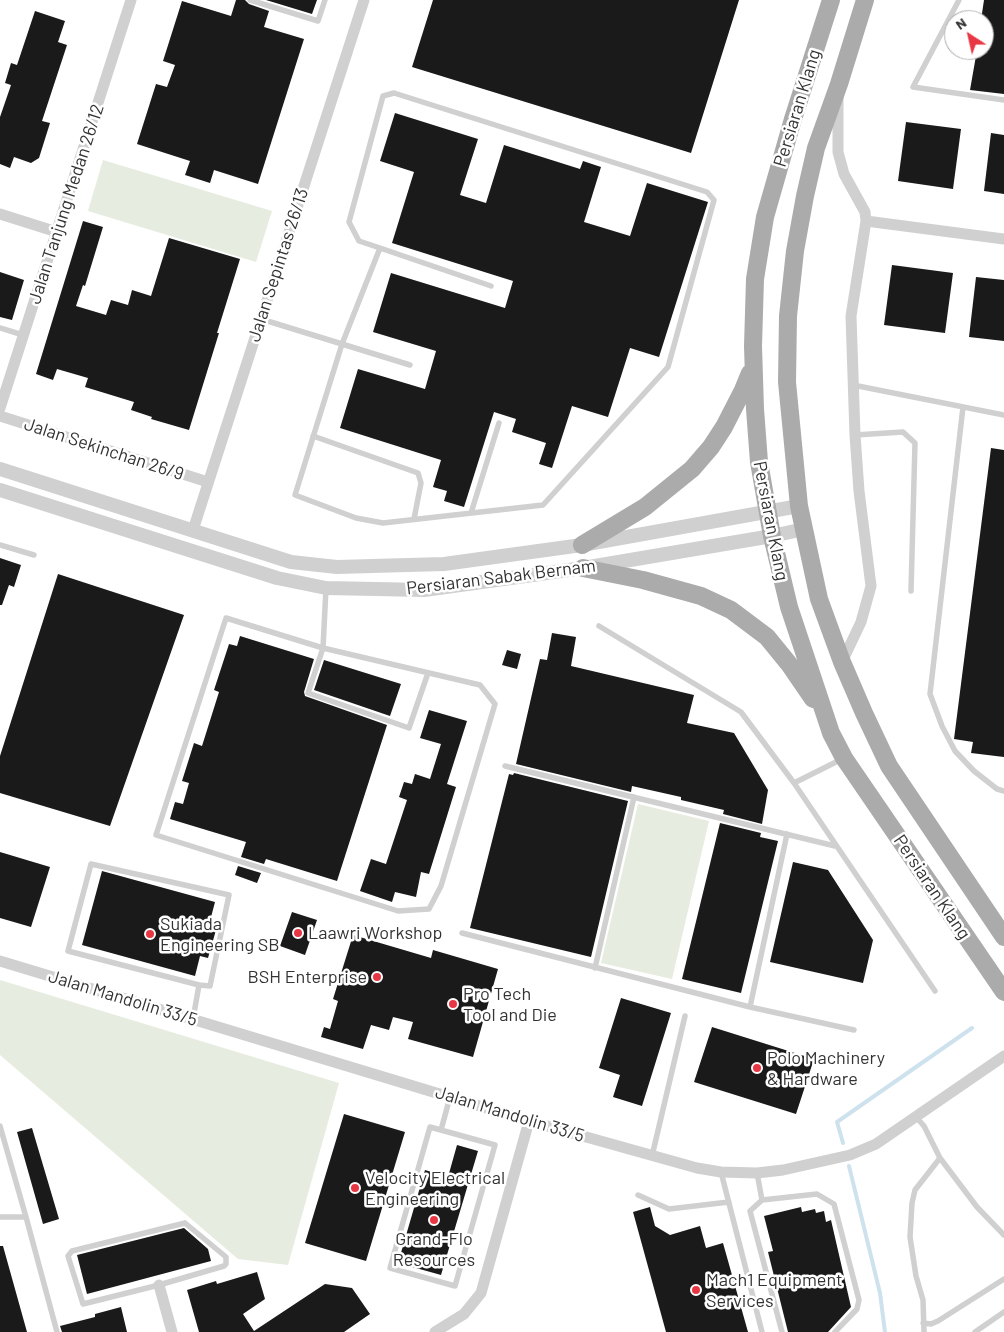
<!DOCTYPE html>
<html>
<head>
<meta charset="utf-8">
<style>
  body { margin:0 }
  #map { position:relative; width:1004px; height:1332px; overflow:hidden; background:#fff; font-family:Barlow,sans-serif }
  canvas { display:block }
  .north { position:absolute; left:944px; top:10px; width:50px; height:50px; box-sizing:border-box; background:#fff; border:1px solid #adadad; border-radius:50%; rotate:325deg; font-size:14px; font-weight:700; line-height:20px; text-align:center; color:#333 }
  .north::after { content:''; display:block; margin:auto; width:18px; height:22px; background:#e83744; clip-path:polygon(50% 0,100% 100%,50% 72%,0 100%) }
</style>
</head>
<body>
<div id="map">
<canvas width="1004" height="1332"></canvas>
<div class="north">N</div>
</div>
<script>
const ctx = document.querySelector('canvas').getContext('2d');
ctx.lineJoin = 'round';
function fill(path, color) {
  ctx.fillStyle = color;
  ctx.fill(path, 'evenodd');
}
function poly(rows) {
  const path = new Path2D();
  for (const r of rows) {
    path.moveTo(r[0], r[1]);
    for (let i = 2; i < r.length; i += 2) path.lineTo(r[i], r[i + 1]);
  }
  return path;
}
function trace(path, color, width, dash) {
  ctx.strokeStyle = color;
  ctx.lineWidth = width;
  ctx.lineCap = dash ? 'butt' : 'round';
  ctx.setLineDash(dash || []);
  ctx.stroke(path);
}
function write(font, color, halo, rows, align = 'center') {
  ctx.font = font + ' Barlow,sans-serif';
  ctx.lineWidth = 5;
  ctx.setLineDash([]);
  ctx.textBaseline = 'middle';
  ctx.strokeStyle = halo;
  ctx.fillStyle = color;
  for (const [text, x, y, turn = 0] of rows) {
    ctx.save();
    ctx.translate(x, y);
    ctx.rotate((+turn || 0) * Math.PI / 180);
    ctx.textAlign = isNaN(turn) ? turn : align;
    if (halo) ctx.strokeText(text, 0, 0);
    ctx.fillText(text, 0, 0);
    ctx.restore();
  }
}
fill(poly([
  [103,160,272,211,256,262,88,211],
  [638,804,709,821,672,979,601,963],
  [0,980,339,1083,288,1265,238,1259,0,1055]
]), '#e6ecdf');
trace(poly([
  [843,1143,837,1122,972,1028],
  [849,1166,880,1293,885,1332]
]), '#cee2ee', 4);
fill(poly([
  [236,0,245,0,249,4,269,11,264,27,304,39,258,184,214,170,210,183,185,175,190,161,137,144,156,84,167,87,175,65,163,61,182,1,231,16],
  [266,0,317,0,312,14],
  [433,0,739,0,691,153,412,67],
  [984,0,1004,0,1004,94,970,90,977,50,984,50,984,20,981,20],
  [35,11,65,21,58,42,67,45,42,121,50,123,39,158,31,163,14,157,10,168,0,164,0,117,11,85,5,83,11,63,17,65],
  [395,113,478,139,460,195,486,203,504,145,580,169,583,161,601,167,584,222,630,236,647,183,708,202,659,357,630,348,608,417,572,406,552,468,539,464,546,443,512,432,516,419,494,412,464,507,444,501,447,491,433,487,441,460,340,428,358,369,425,389,436,351,373,332,391,273,505,308,513,281,392,243,414,172,380,161],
  [906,122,961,129,953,189,898,181],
  [991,133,1004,135,1004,194,984,191],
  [83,221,103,227,85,286,83,285,76,306,106,315,111,300,128,305,132,290,151,296,169,238,240,259,217,333,219,333,189,430,151,419,152,417,131,410,134,402,85,387,88,378,57,369,53,380,36,374],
  [892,265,953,273,945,333,884,325],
  [0,272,24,280,12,320,0,317],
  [976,277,1004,280,1004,341,969,337],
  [991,448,1004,450,1004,757,971,753,973,742,954,739],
  [0,558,21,565,14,587,9,585,2,605,0,605],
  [58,574,184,615,110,826,0,793,0,756],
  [552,633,576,637,571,666,694,695,687,723,734,733,768,790,762,824,723,814,724,810,681,800,681,797,632,786,631,792,516,764,540,659,547,660],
  [240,636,314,659,304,692,305,696,387,725,337,881,266,859,264,864,241,857,246,842,170,819,175,802,183,804,189,783,182,781,194,743,202,746,219,692,214,690,229,644,237,646],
  [507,650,521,654,517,669,502,665],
  [324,660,401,684,390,716,314,690],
  [429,710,467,721,447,784,456,787,429,874,421,872,416,897,395,892,392,902,360,891,371,859,386,864,407,800,399,797,404,782,412,784,415,774,430,779,441,744,420,738],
  [514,773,628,801,591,957,470,928,509,774,513,775],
  [720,823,761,833,760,837,778,841,741,993,682,979],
  [0,852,50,867,31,927,0,918],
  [793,862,828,870,873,940,863,983,770,962],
  [238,866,261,873,257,883,235,875],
  [102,871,215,902,210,921,218,923,208,958,200,956,195,976,82,945],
  [292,912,317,920,305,955,280,946],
  [353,935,431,958,433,950,498,969,473,1057,408,1039,413,1022,393,1017,389,1030,371,1025,363,1049,321,1037,324,1027,330,1029,338,1001,333,999],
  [621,998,671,1013,642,1106,613,1097,620,1075,599,1068],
  [712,1027,814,1059,796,1114,694,1082],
  [344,1114,405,1132,366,1261,305,1243],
  [32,1128,59,1219,43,1224,17,1132],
  [457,1145,478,1151,441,1275,398,1263,425,1170,448,1177],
  [650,1207,655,1226,670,1235,700,1226,706,1248,723,1243,748,1332,666,1332,633,1212],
  [801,1207,802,1212,815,1209,816,1213,824,1211,826,1222,831,1220,851,1307,828,1332,788,1332,768,1252,773,1251,764,1216],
  [184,1228,208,1249,211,1261,87,1294,77,1255],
  [0,1246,3,1246,27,1332,0,1332],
  [257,1272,265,1299,243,1314,254,1331,325,1284,352,1288,370,1314,344,1332,199,1332,187,1290,216,1281,217,1284],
  [121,1307,127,1332,62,1332,60,1326,95,1317,95,1314]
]), '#1a1a1a');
trace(poly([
  [250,0,318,21,325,0],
  [959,0,913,87,1004,100],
  [394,93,707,192,714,200,668,367,543,505,383,523,356,518,295,495,342,344,380,248,359,241,349,222,383,96,394,93],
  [380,248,491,286],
  [261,319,410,365],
  [0,328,23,335],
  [853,385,1004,415],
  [963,407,930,694,942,726,955,751,974,771,997,789,1004,791],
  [855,435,903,432,915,443,911,591],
  [313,436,418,473,421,483,414,519],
  [471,513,499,423],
  [0,545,34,555],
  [326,588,323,648,308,693,409,728,428,673],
  [226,618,323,648,480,685,495,704,441,886,429,909,398,911,156,835,226,618],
  [599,626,741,712,794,783,935,991],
  [505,766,835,846],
  [794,783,842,759],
  [91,864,229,895,210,986,199,985,68,951,91,864],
  [462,933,750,1007,854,1030],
  [595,968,634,797],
  [750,1007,787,834],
  [193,1019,199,985],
  [916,1117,924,1126,940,1158,977,1207,1004,1235],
  [0,1126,26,1217],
  [430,1127,495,1145,455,1286,390,1268,430,1127],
  [441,1130,450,1097],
  [652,1156,685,1016],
  [721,1172,762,1332],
  [757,1173,762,1200,817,1194,834,1204,859,1300,857,1309,835,1332],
  [638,1195,669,1209,729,1202],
  [762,1200,750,1211,782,1332],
  [0,1217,26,1217,57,1332],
  [185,1223,226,1257,226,1264,224,1266,159,1285,83,1304,68,1256,72,1251,185,1223],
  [923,1323,931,1324,938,1321,1004,1279],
  [924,1332,923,1300,916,1276,910,1237,912,1203,915,1190,940,1158],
  [975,1332,1004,1312]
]), '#d0d0d0', 5.5);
trace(poly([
  [838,98,838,152,844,174,865,212,866,221,851,316,855,435,859,491,871,586,861,622,842,662],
  [0,214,57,232],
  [866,221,1004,239],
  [0,408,131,0],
  [0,416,208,482],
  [193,530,364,0],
  [0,961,529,1121,697,1168,721,1172,757,1173,783,1170,850,1155,876,1144,1004,1056],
  [159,1285,172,1332],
  [435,1332,464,1314,481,1293,529,1121]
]), '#d0d0d0', 11);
trace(poly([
  [0,469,291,562,337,567,444,564,582,545,799,506],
  [0,490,277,578,326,588,424,590,583,568,772,536,804,529]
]), '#d0d0d0', 14);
trace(poly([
  [831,0,793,119,765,217,755,279,753,346,755,409,759,462,772,536,789,607,831,733,844,758,1004,992],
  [865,0,839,84,816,148,805,196,795,251,788,316,787,382,799,506,819,599,842,662,864,713,889,766,1004,937],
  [582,545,645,507,692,469,711,447,724,427,743,390,750,373],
  [583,568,643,580,701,596,731,610,767,637,789,664,813,699]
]), '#ababab', 18);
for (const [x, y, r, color] of [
  [298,933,5,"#e83744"],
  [150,934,5,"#e83744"],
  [377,977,5,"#e83744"],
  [453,1004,5,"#e83744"],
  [757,1068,5,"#e83744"],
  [355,1188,5,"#e83744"],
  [434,1220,5,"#e83744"],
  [696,1290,5,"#e83744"]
]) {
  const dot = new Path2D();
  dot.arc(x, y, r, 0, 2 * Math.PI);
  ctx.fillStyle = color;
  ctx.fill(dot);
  trace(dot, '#fff', 2);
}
write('18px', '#333', '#fff', [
  ["Persiaran Klang",797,108,-73],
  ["Jalan Tanjung Medan 26/12",66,204,-72],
  ["Jalan Sepintas 26/13",278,265,-72],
  ["Jalan Sekinchan 26/9",104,449,18],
  ["Persiaran Klang",771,521,79],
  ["Persiaran Sabak Bernam",501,577,-7],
  ["Persiaran Klang",932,887,56],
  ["Jalan Mandolin 33/5",123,998,17],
  ["Jalan Mandolin 33/5",510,1114,17]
]);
write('18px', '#333', '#fff', [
  ["Sukiada",160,924],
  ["Engineering SB",160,945],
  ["Laawri Workshop",308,933],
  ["BSH Enterprise",367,977,"right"],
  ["Pro Tech",463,994],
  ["Tool and Die",463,1015],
  ["Polo Machinery",767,1058],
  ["& Hardware",767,1079],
  ["Velocity Electrical",365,1178],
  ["Engineering",365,1199],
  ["Grand-Flo",434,1239,"center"],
  ["Resources",434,1260,"center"],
  ["Mach1 Equipment",706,1280],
  ["Services",706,1301]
], 'left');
</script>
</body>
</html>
